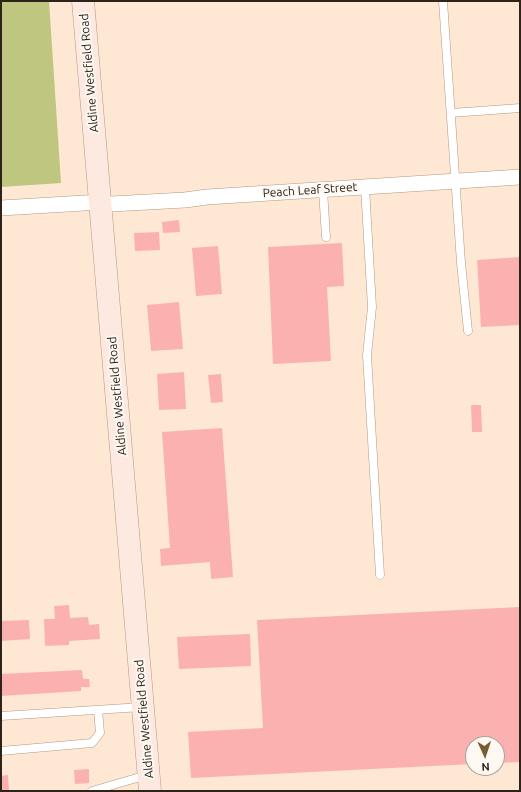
<!DOCTYPE html>
<html>
<head>
<meta charset="utf-8">
<style>
  body { margin:0 }
  #map { position:relative; width:521px; height:792px; overflow:hidden; background:#fee8d3; font-family:Ubuntu,sans-serif }
  canvas { display:block }
  .frame { position:absolute; inset:0; border:2px solid #2d2319; pointer-events:none }
  .north { position:absolute; left:465px; top:736px; width:40px; height:40px; box-sizing:border-box; background:#fef8f3; border:1px solid #aaa39c; border-radius:50%; rotate:177deg; font-size:11px; font-weight:700; line-height:16px; text-align:center; color:#2d2319 }
  .north::after { content:''; display:block; margin:auto; width:14px; height:18px; background:#775e2f; clip-path:polygon(50% 0,100% 100%,50% 72%,0 100%) }
</style>
</head>
<body>
<div id="map">
<canvas width="521" height="792"></canvas>
<div class="frame"></div>
<div class="north">N</div>
</div>
<script>
const ctx = document.querySelector('canvas').getContext('2d');
ctx.lineJoin = 'round';
function fill(path, color) {
  ctx.fillStyle = color;
  ctx.fill(path, 'evenodd');
}
function poly(rows) {
  const path = new Path2D();
  for (const r of rows) {
    path.moveTo(r[0], r[1]);
    for (let i = 2; i < r.length; i += 2) path.lineTo(r[i], r[i + 1]);
  }
  return path;
}
function trace(path, color, width, dash) {
  ctx.strokeStyle = color;
  ctx.lineWidth = width;
  ctx.lineCap = dash ? 'butt' : 'round';
  ctx.setLineDash(dash || []);
  ctx.stroke(path);
}
function write(font, color, halo, rows, align = 'center') {
  ctx.font = font + ' Ubuntu,sans-serif';
  ctx.lineWidth = 4;
  ctx.setLineDash([]);
  ctx.textBaseline = 'middle';
  ctx.strokeStyle = halo;
  ctx.fillStyle = color;
  for (const [text, x, y, turn = 0] of rows) {
    ctx.save();
    ctx.translate(x, y);
    ctx.rotate((+turn || 0) * Math.PI / 180);
    ctx.textAlign = isNaN(turn) ? turn : align;
    if (halo) ctx.strokeText(text, 0, 0);
    ctx.fillText(text, 0, 0);
    ctx.restore();
  }
}
fill(poly([
  [1,1,49,1,61,183,1,187]
]), '#bec67f');
fill(poly([
  [179,220,180,232,163,233,162,222],
  [159,232,160,250,135,251,134,233],
  [342,243,344,286,327,287,331,361,273,364,268,247],
  [218,246,222,294,196,296,192,248],
  [520,257,520,325,481,327,477,260],
  [179,302,183,349,151,351,147,305],
  [184,372,186,409,159,410,157,374],
  [221,374,223,402,211,403,208,375],
  [471,405,481,405,482,432,472,432],
  [222,428,233,577,211,579,210,562,161,566,160,549,170,548,162,432],
  [69,605,70,618,88,617,89,625,99,624,100,639,69,641,69,645,45,646,44,619,55,619,54,606],
  [520,607,520,762,497,763,497,744,473,744,473,764,191,778,188,732,263,728,257,620],
  [29,620,30,639,1,641,1,621],
  [250,634,251,666,179,669,177,637],
  [82,670,83,679,89,679,90,687,81,687,81,691,1,696,1,674],
  [89,769,89,783,75,784,74,770],
  [8,775,9,791,1,791,1,776]
]), '#fbb1b0');
const service = poly([
  [443,1,461,263,468,331],
  [451,113,520,108],
  [365,187,372,307,367,355,380,575],
  [323,190,326,237],
  [1,716,142,707],
  [1,751,92,743,100,733,98,710],
  [92,791,147,775]
]);
const minor = poly([
  [1,208,101,202,111,204,185,200,207,197,520,177]
]);
const secondary = poly([
  [83,1,150,791]
]);
trace(service, '#b29880', 9);
trace(minor, '#b29880', 16);
trace(secondary, '#b29880', 23);
trace(service, '#fff', 8);
trace(minor, '#fff', 15);
trace(secondary, '#fee9e1', 22);
write('12px', '#2d2319', '#fef8f3', [
  ["Aldine Westfield Road",89,73,-95],
  ["Peach Leaf Street",310,190,-4],
  ["Aldine Westfield Road",117,396,-95],
  ["Aldine Westfield Road",144,719,-95]
]);
</script>
</body>
</html>
